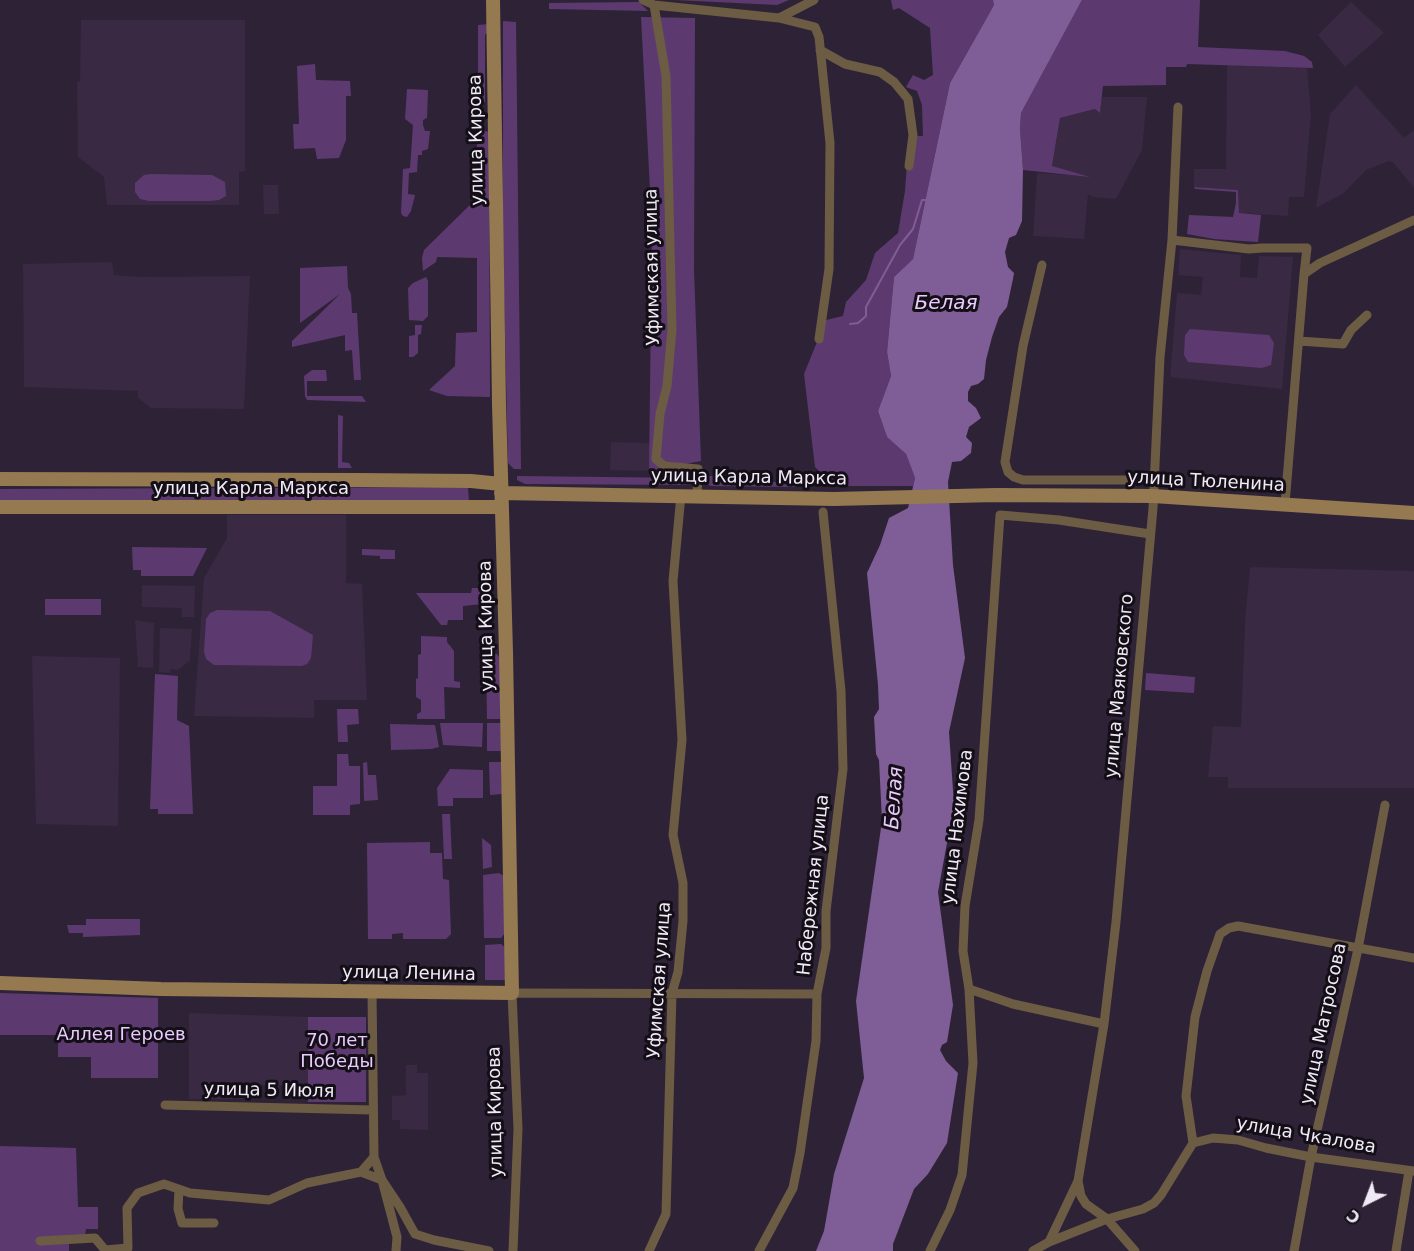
<!DOCTYPE html>
<html>
<head>
<meta charset="utf-8">
<style>
  body { margin:0 }
  #map { position:relative; width:1414px; height:1251px; overflow:hidden; background:#2e2336; font-family:"DejaVu Sans",sans-serif }
  canvas { display:block }
  .north { position:absolute; left:1336px; top:1173px; width:60px; height:60px; -webkit-text-stroke:4px #140e17; paint-order:stroke; rotate:222deg; font-size:16px; font-weight:700; line-height:24px; text-align:center; color:#f0e9f6 }
  .north::after { content:''; display:block; margin:auto; width:21px; height:27px; background:#f0e9f6; clip-path:polygon(50% 0,100% 100%,50% 72%,0 100%) }
</style>
</head>
<body>
<div id="map">
<canvas width="1414" height="1251"></canvas>
<div class="north">С</div>
</div>
<script>
const ctx = document.querySelector('canvas').getContext('2d');
ctx.lineJoin = 'round';
function fill(path, color) {
  ctx.fillStyle = color;
  ctx.fill(path, 'evenodd');
}
function poly(rows) {
  const path = new Path2D();
  for (const r of rows) {
    path.moveTo(r[0], r[1]);
    for (let i = 2; i < r.length; i += 2) path.lineTo(r[i], r[i + 1]);
  }
  return path;
}
function trace(path, color, width, dash) {
  ctx.strokeStyle = color;
  ctx.lineWidth = width;
  ctx.lineCap = dash ? 'butt' : 'round';
  ctx.setLineDash(dash || []);
  ctx.stroke(path);
}
function write(font, color, halo, rows, align = 'center') {
  ctx.font = font + ' "DejaVu Sans",sans-serif';
  ctx.lineWidth = 6;
  ctx.setLineDash([]);
  ctx.textBaseline = 'middle';
  ctx.strokeStyle = halo;
  ctx.fillStyle = color;
  for (const [text, x, y, turn = 0] of rows) {
    ctx.save();
    ctx.translate(x, y);
    ctx.rotate((+turn || 0) * Math.PI / 180);
    ctx.textAlign = isNaN(turn) ? turn : align;
    if (halo) ctx.strokeText(text, 0, 0);
    ctx.fillText(text, 0, 0);
    ctx.restore();
  }
}
fill(poly([
  [1351,2,1384,33,1345,67,1318,35],
  [81,20,245,20,245,171,239,172,239,205,107,205,104,177,78,157,77,82,80,81],
  [1227,65,1307,68,1311,115,1304,197,1289,197,1288,216,1239,213,1238,190,1194,187,1194,169,1226,169],
  [1356,85,1404,138,1414,130,1414,188,1393,162,1389,161,1366,170,1344,193,1316,208,1330,114],
  [1102,97,1147,97,1142,150,1116,199,1093,197,1088,194,1084,239,1033,236,1037,173,1085,176,1052,167,1060,118,1096,109,1100,113],
  [263,185,278,185,279,214,264,214],
  [1180,249,1241,255,1240,277,1257,278,1259,256,1293,257,1282,389,1170,377,1177,293,1201,295,1203,277,1178,275],
  [112,262,114,275,141,277,250,276,244,409,151,408,138,398,138,391,24,387,23,264],
  [611,442,652,443,649,471,610,470],
  [227,515,346,515,346,583,362,584,367,700,314,700,314,718,194,716,204,578,227,538],
  [1250,567,1414,571,1414,788,1228,788,1228,777,1208,777,1213,726,1241,727,1245,622],
  [142,585,195,586,194,617,182,617,182,608,142,607],
  [135,620,154,623,153,668,138,667],
  [160,628,192,629,190,660,178,670,171,669,170,673,159,672],
  [32,656,120,658,118,826,36,824],
  [189,1013,308,1017,308,1086,255,1085,254,1099,189,1099],
  [406,1065,417,1065,417,1073,428,1073,428,1130,400,1129,400,1120,392,1120,392,1096,406,1095]
]), '#392942');
fill(poly([
  [675,0,789,0,777,5],
  [891,0,993,0,994,5,950,83,913,259,894,277,887,352,891,376,878,411,887,437,906,454,915,478,913,486,839,486,835,479,827,479,815,467,804,374,826,320,843,316,846,302,866,280,875,253,898,233,905,191,909,136,923,136,922,105,917,91,906,87,913,75,924,80,933,75,930,28,899,8,893,10],
  [1082,0,1200,0,1198,47,1285,51,1304,56,1312,62,1313,68,1187,64,1186,67,1166,67,1166,85,1103,86,1100,113,1095,109,1060,118,1052,166,1090,177,1023,170,1020,129,1021,113],
  [639,2,648,11,549,9,549,3],
  [641,17,695,18,694,270,701,461,649,471,652,228],
  [503,21,516,22,521,469,514,469,508,463,503,247],
  [489,24,489,30,485,35,485,102,478,103,478,25],
  [315,64,316,80,350,81,351,96,346,96,346,140,339,158,317,159,315,148,294,149,293,124,299,124,297,66],
  [407,89,428,90,427,118,423,120,423,125,425,131,430,131,428,149,422,151,422,155,418,155,417,172,409,173,408,194,415,195,411,211,407,217,403,216,401,213,403,169,410,168,411,155,413,125,405,119],
  [477,129,489,132,490,397,447,396,429,390,455,366,456,333,477,332,477,258,437,257,436,262,423,271,422,258,424,250,477,198],
  [150,174,212,175,225,182,226,196,219,200,210,201,149,201,140,199,135,192,135,183,144,175],
  [1194,187,1238,190,1239,213,1261,215,1258,242,1214,239,1187,234,1189,215,1233,217,1236,203,1236,192,1195,189],
  [347,266,348,288,351,294,352,313,357,313,361,380,354,380,352,350,345,351,345,335,292,347,292,341,340,294,300,323,300,268],
  [426,277,428,281,428,316,423,321,409,320,408,288,413,283],
  [415,325,422,325,421,334,418,335,418,353,413,357,409,357,409,336,415,335],
  [1190,329,1269,335,1274,343,1271,365,1262,368,1188,362,1184,355,1185,335],
  [312,370,326,370,327,381,307,381,307,396,362,396,366,402,307,400,305,396,304,376],
  [338,415,343,416,342,462,349,463,352,468,338,468],
  [517,476,691,478,691,485,525,484,517,480],
  [703,476,745,476,798,487,711,486,704,483],
  [468,487,469,502,0,501,0,489],
  [132,547,207,548,193,576,141,576,141,570,133,570],
  [362,549,395,550,395,559,380,559,380,556,362,555],
  [472,588,482,588,483,604,463,606,463,620,448,620,447,625,441,625,416,593,471,593],
  [45,599,101,599,101,615,45,615],
  [217,610,270,611,313,635,311,658,307,664,302,666,214,665,206,659,204,652,206,619,210,613],
  [421,636,447,637,447,642,454,651,454,681,460,682,460,688,444,687,445,719,417,719,417,714,421,712,421,700,416,697,416,679,418,678,418,655,421,654],
  [486,654,497,654,501,660,503,719,487,719],
  [1146,673,1195,677,1194,693,1145,690],
  [155,674,178,676,177,720,189,726,193,814,158,814,158,809,150,809],
  [337,709,358,709,359,724,347,725,348,742,338,742],
  [440,723,483,723,482,747,443,745],
  [487,723,503,723,503,751,487,751],
  [390,724,435,725,439,747,431,749,391,750],
  [337,754,348,754,349,766,360,766,360,804,350,805,350,815,313,815,313,786,337,786],
  [367,762,368,775,376,775,378,800,364,801,363,763],
  [489,762,501,762,502,794,490,795],
  [450,769,483,770,483,798,453,798,453,806,438,806,437,788],
  [442,814,450,814,452,859,444,859],
  [482,838,491,845,492,867,483,869],
  [430,842,430,853,442,853,443,879,449,880,451,934,446,939,403,939,403,933,392,934,392,939,368,939,367,843],
  [499,873,504,876,505,933,501,938,484,938,483,875],
  [86,919,140,919,140,935,83,937,83,933,69,933,67,925,86,925],
  [501,944,507,949,507,980,485,980,485,945],
  [0,993,158,998,158,1078,91,1078,91,1057,58,1057,58,1035,0,1035],
  [308,1017,366,1017,366,1102,308,1102],
  [0,1146,76,1148,78,1207,98,1207,98,1229,86,1229,85,1236,69,1237,69,1251,0,1251]
]), '#5c3a70');
fill(poly([
  [993,0,1082,0,1021,113,1020,129,1023,170,1022,221,1016,235,1009,238,1005,252,1008,267,1014,273,1013,279,1007,307,999,317,992,337,986,360,984,379,978,384,971,386,968,392,968,401,976,408,981,418,969,427,966,437,972,443,971,453,961,461,952,462,948,482,953,565,965,658,949,732,954,805,938,892,953,1005,947,1042,942,1045,940,1050,946,1061,958,1073,947,1143,928,1174,914,1189,893,1244,893,1251,816,1251,824,1231,834,1174,864,1078,856,1001,882,821,879,760,876,754,874,717,879,709,878,685,867,573,880,545,889,518,908,508,915,478,906,454,887,437,878,411,891,376,887,352,894,277,913,259,950,83,994,5]
]), '#7f5d96');
trace(poly([
  [850,324,858,323,866,316,866,307,900,245,913,229,922,200,926,200]
]), '#7f5d96', 2);
trace(poly([
  [643,0,654,5,779,18,815,27,819,37,830,143,829,269,819,339],
  [654,5,666,76,672,329,667,386,660,414,656,459,664,466,698,469,697,495],
  [779,18,814,0],
  [820,50,845,64,880,72,894,82,908,99,913,135,909,166],
  [1172,240,1249,249,1262,248,1307,248,1304,274],
  [1042,265,1023,346,1005,462,1008,472,1014,477,1023,480,1154,480],
  [1299,341,1343,344,1351,330,1367,315],
  [1285,504,1304,274,1320,263,1414,220],
  [969,989,1013,1004,1104,1024],
  [165,1105,373,1110],
  [1193,1143,1213,1138,1238,1140,1266,1148,1311,1157,1414,1171],
  [374,1157,382,1180,400,1207,415,1234,434,1240,489,1251],
  [361,1172,374,1157,372,991],
  [361,1172,382,1180,397,1237,396,1251],
  [1078,1181,1081,1196,1086,1204,1107,1219,1143,1209,1154,1203,1161,1195,1193,1143,1186,1096,1195,1017,1207,971,1220,934,1229,928,1238,926,1414,958],
  [179,1189,178,1209,182,1223,214,1223],
  [40,1241,95,1238,105,1250,128,1248,127,1208,138,1193,164,1184,190,1193,269,1200,307,1183,361,1172],
  [1049,1242,1107,1219,1135,1251],
  [513,1251,518,1129,512,993,817,994],
  [649,1251,666,1214,672,993,678,972,683,921,683,883,673,835,682,740,673,581,681,495],
  [759,1251,793,1188,800,1153,816,1041,817,994,826,948,826,911,843,769,841,691,823,512],
  [930,1251,950,1210,962,1175,973,1063,969,989,963,951,965,906,979,820,1000,515,1059,520,1150,534],
  [1033,1251,1049,1242,1078,1181,1104,1024,1116,922,1153,508,1160,357,1172,240,1178,107],
  [1294,1251,1311,1157,1358,949,1385,805],
  [1396,1251,1409,1171]
]), '#6d5c44', 9);
trace(poly([
  [0,479,358,480,471,481,501,484],
  [501,493,834,499,996,495,1153,496,1414,513],
  [0,507,502,507],
  [0,983,161,989,512,993,506,652,499,404,493,0]
]), '#947951', 14);
write('18px', '#f0e9f6', '#140e17', [
  ["улица Кирова",477,140,-91],
  ["Уфимская улица",653,267,-91],
  ["улица Карла Маркса",749,478,1],
  ["улица Тюленина",1206,482,3],
  ["улица Карла Маркса",251,489],
  ["улица Кирова",487,626,-91],
  ["улица Маяковского",1120,686,-85],
  ["улица Нахимова",958,827,-83],
  ["Набережная улица",814,885,-84],
  ["улица Ленина",409,974,1],
  ["Уфимская улица",660,980,-86],
  ["улица Матросова",1324,1024,-78],
  ["улица 5 Июля",269,1091,1],
  ["улица Кирова",496,1112,-91],
  ["улица Чкалова",1306,1136,10]
]);
write('18px', '#e9cbfe', '#140e17', [
  ["Аллея Героев",121,1035],
  ["70 лет",337,1041],
  ["Победы",337,1062]
]);
write('italic 20px', '#e9cbfd', '#140e17', [
  ["Белая",946,304],
  ["Белая",895,798,-86]
]);
</script>
</body>
</html>
